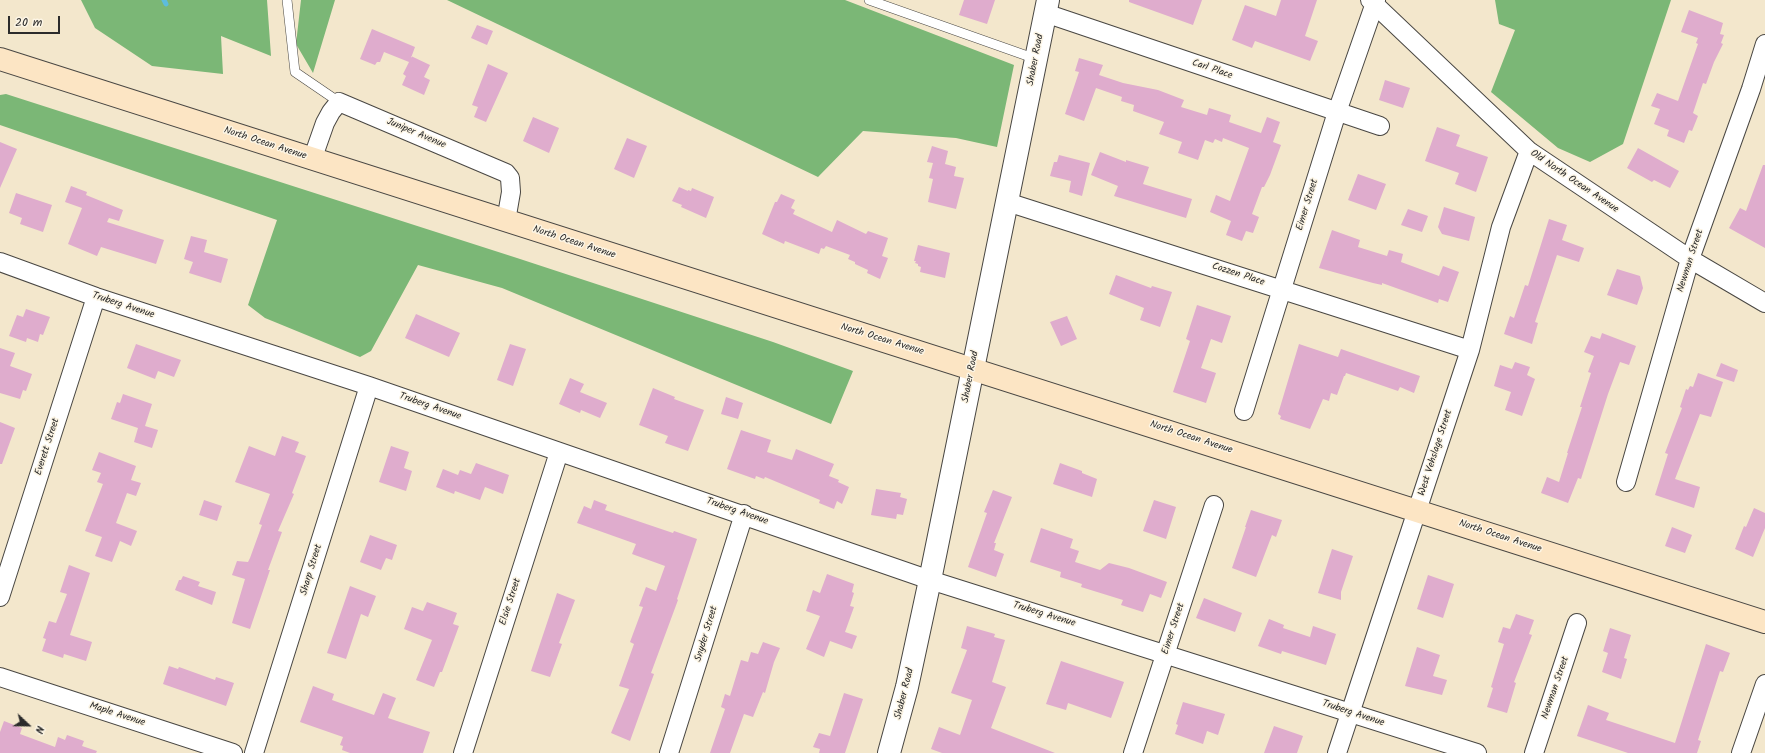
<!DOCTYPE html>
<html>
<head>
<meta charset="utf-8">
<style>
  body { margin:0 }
  #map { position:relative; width:1765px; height:753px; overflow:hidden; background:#f3e7cc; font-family:Kalam,sans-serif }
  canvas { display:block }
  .north { position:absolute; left:8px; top:705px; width:40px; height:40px; -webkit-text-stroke:3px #fcf5e5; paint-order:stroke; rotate:112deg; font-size:11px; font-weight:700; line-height:16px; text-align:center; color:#2b2b2b }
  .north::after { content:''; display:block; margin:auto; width:14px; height:18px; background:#2b2b2b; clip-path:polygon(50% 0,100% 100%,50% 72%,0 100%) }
  .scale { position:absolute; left:8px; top:16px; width:52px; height:18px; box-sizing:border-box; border:2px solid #2b2b2b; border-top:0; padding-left:5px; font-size:12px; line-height:14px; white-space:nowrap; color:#2b2b2b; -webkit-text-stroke:3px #fcf5e5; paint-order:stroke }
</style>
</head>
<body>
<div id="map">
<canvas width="1765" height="753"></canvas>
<div class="north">N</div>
<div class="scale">20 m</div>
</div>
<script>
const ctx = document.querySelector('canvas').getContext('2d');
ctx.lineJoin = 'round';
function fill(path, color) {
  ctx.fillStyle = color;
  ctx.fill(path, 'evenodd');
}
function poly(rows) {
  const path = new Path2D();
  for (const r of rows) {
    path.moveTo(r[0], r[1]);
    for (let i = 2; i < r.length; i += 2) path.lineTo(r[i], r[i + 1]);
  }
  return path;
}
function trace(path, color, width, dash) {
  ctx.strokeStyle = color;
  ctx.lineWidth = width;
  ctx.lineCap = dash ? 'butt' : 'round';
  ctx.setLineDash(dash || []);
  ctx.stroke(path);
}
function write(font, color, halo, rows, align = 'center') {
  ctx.font = font + ' Kalam,sans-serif';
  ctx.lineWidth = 3;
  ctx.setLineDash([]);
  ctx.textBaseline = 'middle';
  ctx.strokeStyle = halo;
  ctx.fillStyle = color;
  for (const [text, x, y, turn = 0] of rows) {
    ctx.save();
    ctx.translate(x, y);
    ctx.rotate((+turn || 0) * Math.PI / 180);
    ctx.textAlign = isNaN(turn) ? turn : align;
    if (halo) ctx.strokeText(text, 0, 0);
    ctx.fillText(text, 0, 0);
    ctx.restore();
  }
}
fill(poly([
  [81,0,267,0,271,56,221,36,223,74,152,66,95,28],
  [301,0,335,0,313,73,296,44],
  [447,0,845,0,1014,65,997,147,956,138,863,131,818,177],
  [1495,0,1671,0,1623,144,1590,162,1558,148,1491,92,1515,30,1499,24],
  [6,94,517,258,773,342,853,371,831,424,502,288,418,265,371,351,360,357,265,318,248,305,277,220,0,125,0,95]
]), '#7bb776');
trace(poly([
  [164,0,166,4]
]), '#5dbcdc', 5);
fill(poly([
  [964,0,995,0,987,24,959,15],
  [1129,0,1202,0,1193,25,1129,2],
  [1281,0,1317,0,1305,36,1318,41,1310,61,1255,41,1252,48,1232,40,1245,5,1276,16],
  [1689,10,1723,23,1720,34,1724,35,1721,43,1723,44,1714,62,1706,84,1703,83,1693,113,1698,116,1692,131,1689,130,1684,143,1667,136,1669,130,1654,124,1660,109,1651,106,1657,93,1678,101,1698,44,1696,43,1698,38,1681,32],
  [477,25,493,31,487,45,471,38],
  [372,29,415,47,411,58,411,56,430,65,424,77,430,80,424,95,402,85,406,76,403,74,409,62,384,52,380,62,377,62,375,65,360,59],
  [1079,58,1103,65,1099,75,1123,83,1158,90,1184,100,1181,107,1207,115,1209,108,1231,115,1229,122,1261,133,1267,117,1280,122,1273,142,1281,145,1270,175,1264,187,1262,187,1252,214,1259,217,1253,233,1246,231,1242,241,1226,235,1231,221,1210,212,1216,195,1230,201,1249,148,1223,138,1222,142,1215,139,1213,143,1205,140,1198,160,1178,153,1182,142,1159,134,1164,122,1133,111,1134,105,1121,101,1122,97,1096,88,1084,121,1065,114,1079,72,1075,71],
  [488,64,508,73,486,122,474,117,478,107,472,105],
  [1385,80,1410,88,1403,108,1379,100],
  [533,117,559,128,549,153,523,141],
  [1437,127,1460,135,1456,146,1488,157,1476,192,1455,184,1459,173,1425,161],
  [627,138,647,146,634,178,614,169],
  [0,142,17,149,0,188],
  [932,146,948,151,945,164,956,167,954,176,964,178,956,209,928,202,933,179,929,178,933,163,927,162],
  [1638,148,1679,171,1670,188,1654,180,1652,182,1627,168],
  [1100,152,1126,162,1126,160,1149,167,1143,184,1192,199,1186,218,1114,196,1118,186,1091,175],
  [1059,155,1090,163,1082,196,1069,192,1071,181,1050,176,1054,162,1057,162],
  [1763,165,1765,165,1765,248,1729,228,1740,208,1746,211],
  [1358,174,1386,184,1376,210,1348,200],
  [71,186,87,192,86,195,123,210,119,221,109,218,107,222,164,240,156,264,101,247,97,256,68,244,82,208,65,202],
  [679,187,688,191,688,190,691,191,692,188,714,197,706,218,681,207,682,205,672,201],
  [16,193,52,205,43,232,20,224,22,218,9,213],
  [781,194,795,200,791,208,795,210,793,214,832,232,837,220,866,234,868,231,888,238,882,256,888,258,880,279,867,273,868,270,855,264,855,262,848,259,850,255,826,246,824,249,821,248,819,254,785,241,784,244,762,234,775,202,777,202],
  [1444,207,1475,217,1469,241,1442,234,1438,227],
  [1408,209,1428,216,1422,232,1401,225],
  [1549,219,1567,225,1562,240,1584,248,1579,262,1557,255,1535,322,1538,323,1532,344,1504,334,1510,316,1514,318,1525,285,1528,286],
  [1332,230,1360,240,1358,247,1387,256,1389,250,1403,254,1401,262,1439,276,1443,266,1459,272,1448,302,1439,299,1438,303,1382,283,1382,285,1373,283,1319,268],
  [191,236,207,240,204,252,228,259,221,283,189,273,193,262,184,259],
  [918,245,950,253,945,278,920,272,921,267,918,266,918,264,915,263,916,261,914,261],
  [1617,269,1640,276,1643,288,1637,305,1607,295],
  [1116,275,1151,288,1152,286,1172,292,1160,327,1140,320,1144,308,1109,294],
  [1197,305,1231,316,1222,343,1211,339,1201,368,1216,373,1206,403,1173,392,1190,341,1186,339],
  [26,309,50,317,43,335,40,334,38,342,27,338,26,342,9,336,17,315,23,317],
  [416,314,460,333,449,357,405,338],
  [1067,316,1077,339,1061,346,1050,322],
  [1602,333,1636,346,1629,365,1620,362,1608,394,1581,479,1578,478,1568,503,1541,493,1547,477,1559,482,1568,453,1567,453,1582,407,1580,407,1591,373,1588,372,1594,356,1584,352,1591,336,1600,339],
  [136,344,181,360,174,377,158,371,155,379,127,368],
  [510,344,526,349,513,386,497,380],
  [1299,344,1338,357,1341,349,1420,376,1414,393,1400,387,1398,391,1346,373,1345,376,1344,376,1337,395,1331,393,1329,401,1323,399,1310,429,1280,419,1281,416,1278,414],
  [0,348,15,353,10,366,32,374,26,391,23,390,20,399,0,393],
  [1515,362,1530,367,1527,375,1535,379,1522,416,1505,410,1511,392,1494,386,1500,365,1512,369],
  [1721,363,1738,370,1734,382,1716,376],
  [1698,373,1723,382,1711,417,1700,414,1675,479,1700,487,1694,508,1655,495,1668,454,1665,453,1682,408,1680,407,1686,389,1688,390,1690,386,1693,387],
  [570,378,584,384,580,392,607,403,600,418,581,410,580,413,559,404],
  [653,388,675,397,674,399,704,410,688,451,665,443,668,436,639,425],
  [123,394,152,404,145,426,158,430,152,448,134,442,138,428,111,419,117,402,120,403],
  [726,397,743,403,738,419,721,414],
  [0,422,15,428,2,464,0,464],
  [741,430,771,440,767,452,792,460,796,449,834,464,829,476,839,480,838,482,849,487,842,504,837,501,834,509,819,503,820,500,765,477,764,479,756,476,755,479,727,469],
  [282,436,299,442,295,452,306,456,292,493,294,494,278,531,282,532,268,570,270,570,250,629,232,623,245,579,232,575,237,561,248,562,250,558,262,525,259,524,270,494,235,482,249,446,275,456],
  [391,446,409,452,404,468,412,471,406,491,379,482],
  [99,452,136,466,131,480,141,483,136,496,127,493,116,523,137,531,131,546,120,541,112,562,95,556,102,537,85,531,103,484,97,482,101,473,92,470],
  [476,463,509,475,503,494,485,487,480,500,455,491,454,494,436,487,443,469,458,475,460,470,471,474],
  [1060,463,1082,471,1082,473,1097,479,1092,497,1053,484],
  [876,489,901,493,900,497,907,499,903,515,897,514,896,519,871,515],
  [993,490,1012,497,994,543,996,543,994,550,1004,554,996,577,968,567,987,513,984,512],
  [204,500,222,506,217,521,199,515],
  [594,500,607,505,605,510,673,533,674,531,697,539,677,599,678,600,651,673,654,674,630,741,611,733,629,689,619,686,634,644,630,642,643,607,639,606,646,587,656,591,665,566,632,554,636,544,577,523,584,506,591,509],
  [1154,500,1176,507,1166,539,1143,531],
  [1754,508,1765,513,1765,528,1753,557,1735,549,1744,526,1746,527],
  [1251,510,1282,520,1276,537,1272,535,1256,577,1232,568,1246,527,1245,527],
  [1672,527,1692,535,1685,553,1665,546],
  [1041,528,1073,539,1070,548,1079,551,1075,562,1100,570,1109,563,1129,568,1167,582,1161,598,1150,594,1143,612,1121,605,1123,600,1081,587,1082,584,1060,577,1061,572,1030,562],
  [370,535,397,545,392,560,386,558,381,570,360,562],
  [1332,549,1353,556,1341,592,1341,600,1318,593],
  [69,565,90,573,70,635,92,642,86,661,64,654,63,658,42,651,46,639,43,638,49,621,56,623,67,594,60,592],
  [827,574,854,584,852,592,854,593,850,606,854,607,845,632,857,636,852,649,830,641,824,657,806,649,820,616,806,611,813,590,820,593],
  [1428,575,1454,584,1443,618,1417,609],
  [183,576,200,582,198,586,216,592,212,605,175,590,179,580,181,580],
  [350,586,376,596,368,617,361,614,346,659,327,653],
  [557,593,575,600,559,643,562,644,550,677,531,671],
  [1204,598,1242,613,1235,632,1196,618],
  [427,602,457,613,453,624,459,626,442,672,440,672,434,687,416,680,432,640,404,629,412,607,423,611],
  [1516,614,1534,620,1529,634,1532,635,1514,682,1516,683,1507,713,1487,707,1493,688,1491,687,1504,644,1498,642,1503,627,1510,629],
  [1269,619,1284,625,1283,628,1310,637,1313,626,1336,634,1326,665,1282,651,1281,654,1258,646],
  [967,626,995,634,994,637,1005,640,992,682,1006,687,991,728,1055,753,942,753,931,749,939,727,960,735,972,700,951,693,967,650,961,648],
  [1610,628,1631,635,1624,658,1627,659,1621,679,1602,672,1608,653,1603,651],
  [763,642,780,648,774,662,765,693,763,692,753,717,744,714,730,753,710,753,725,709,721,707,725,694,730,696,741,660,748,662,751,652,758,654],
  [1706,644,1730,653,1723,672,1720,671,1698,740,1701,741,1697,753,1628,753,1577,736,1588,705,1609,713,1606,720,1675,743],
  [1417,647,1440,655,1433,676,1447,680,1442,695,1405,686],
  [1061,661,1124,682,1111,718,1068,703,1066,710,1046,704],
  [169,666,178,669,179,667,215,680,216,677,234,683,226,706,163,684],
  [313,686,334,694,332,700,374,715,383,693,396,698,388,718,430,732,423,753,350,753,342,750,343,746,340,745,343,737,300,722],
  [844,693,863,699,845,753,819,753,820,749,813,747,819,733,830,736],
  [1183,702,1225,714,1218,735,1207,731,1203,744,1175,734,1178,725,1176,724],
  [4,721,22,728,20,734,55,747,58,737,65,740,67,735,84,741,82,746,97,751,96,753,0,753,0,732],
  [1274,726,1303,736,1297,753,1264,753]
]), '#dfaccd');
const service = poly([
  [287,0,295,72,339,102],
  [869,0,1036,59]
]);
const minor = poly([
  [1370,0,1529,151,1690,259,1765,303],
  [1045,13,1380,126],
  [312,160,325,123,331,112,339,102,506,173,510,178,511,192,506,221],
  [1007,202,1470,350],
  [0,262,96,297,369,386,930,580,1477,753],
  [1244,411,1337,112,1376,0],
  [1626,482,1690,259,1751,89,1765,44],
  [0,597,96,297],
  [0,677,233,753],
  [254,753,369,386],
  [463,753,559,452],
  [669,753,744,514],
  [1133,753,1214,505],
  [1337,753,1470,350,1501,227,1529,151],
  [1534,753,1577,623],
  [1741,753,1765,684]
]);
const tertiary = poly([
  [889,753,907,687,930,580,1048,0]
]);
const secondary = poly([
  [0,59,1765,622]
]);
trace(service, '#494743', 10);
trace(minor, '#494743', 20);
trace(tertiary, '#494743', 24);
trace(secondary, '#494743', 24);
trace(service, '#fff', 9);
trace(minor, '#fff', 18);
trace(tertiary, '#fff', 22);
trace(secondary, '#fce5c4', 22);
write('10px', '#2b2b2b', '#fcf5e5', [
  ["Shaber Road",1036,60,-79],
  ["Carl Place",1212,70,19],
  ["Juniper Avenue",416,134,23],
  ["North Ocean Avenue",265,144,18],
  ["Old North Ocean Avenue",1574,182,34],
  ["Eimer Street",1308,205,-73],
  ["North Ocean Avenue",574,243,18],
  ["Newman Street",1691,261,-72],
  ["Cozzen Place",1238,275,18],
  ["Truberg Avenue",123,306,18],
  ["North Ocean Avenue",882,340,17],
  ["Shaber Road",971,377,-79],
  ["Truberg Avenue",430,407,19],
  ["North Ocean Avenue",1191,438,18],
  ["Everett Street",48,447,-72],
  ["West Vehslage Street",1436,453,-72],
  ["Truberg Avenue",737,512,19],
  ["North Ocean Avenue",1500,537,18],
  ["Sharp Street",312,570,-73],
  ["Elsie Street",511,602,-72],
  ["Truberg Avenue",1044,615,17],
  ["Eimer Street",1174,629,-72],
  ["Snyder Street",707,634,-73],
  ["Newman Street",1556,688,-71],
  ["Shaber Road",905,694,-76],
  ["Truberg Avenue",1353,714,18],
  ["Maple Avenue",117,715,18]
]);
</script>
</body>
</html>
